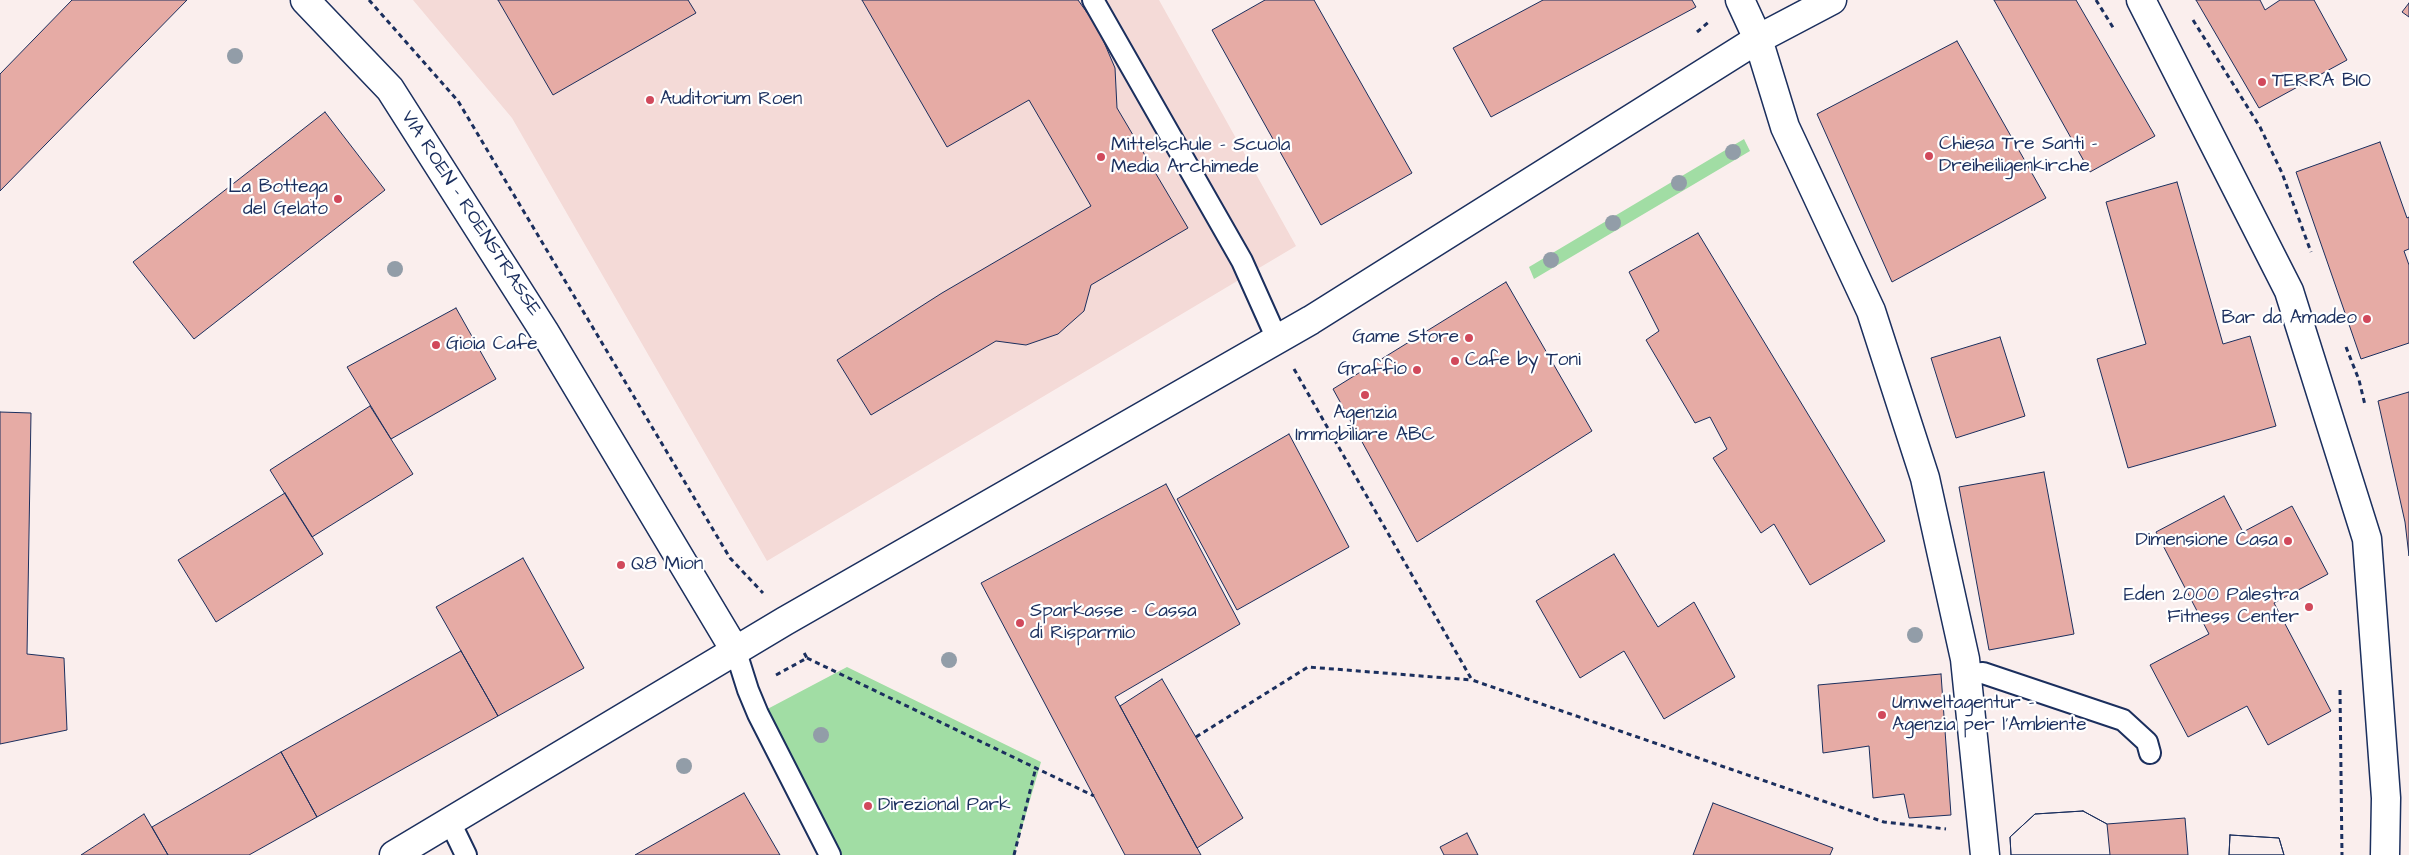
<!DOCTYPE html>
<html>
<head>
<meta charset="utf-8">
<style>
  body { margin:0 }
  canvas { display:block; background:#faeeed }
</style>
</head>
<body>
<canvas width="2409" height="855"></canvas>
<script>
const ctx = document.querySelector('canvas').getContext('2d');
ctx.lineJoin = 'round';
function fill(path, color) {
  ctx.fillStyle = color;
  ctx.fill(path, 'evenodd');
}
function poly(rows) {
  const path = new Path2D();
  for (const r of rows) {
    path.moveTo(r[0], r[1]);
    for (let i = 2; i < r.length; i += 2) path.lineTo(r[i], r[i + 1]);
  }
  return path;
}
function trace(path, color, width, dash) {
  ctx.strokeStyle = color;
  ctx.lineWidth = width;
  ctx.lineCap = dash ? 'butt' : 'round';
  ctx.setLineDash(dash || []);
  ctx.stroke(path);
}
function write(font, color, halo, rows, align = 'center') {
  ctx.font = font + ' "Architects Daughter",sans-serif';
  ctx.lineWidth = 4.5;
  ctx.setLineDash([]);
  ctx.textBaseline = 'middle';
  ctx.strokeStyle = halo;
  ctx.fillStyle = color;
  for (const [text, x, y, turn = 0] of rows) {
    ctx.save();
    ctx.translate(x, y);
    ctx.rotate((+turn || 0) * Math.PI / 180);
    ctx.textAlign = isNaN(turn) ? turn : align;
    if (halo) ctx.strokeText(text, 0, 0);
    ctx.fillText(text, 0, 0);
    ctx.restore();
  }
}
fill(poly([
  [413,0,1159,0,1296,246,767,561,512,118]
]), '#f4dad7');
fill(poly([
  [1744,139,1750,151,1534,279,1529,267],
  [847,667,1041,762,1014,855,830,855,758,714]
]), '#a1dda4');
const building = poly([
  [72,0,187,0,0,191,0,74,72,0],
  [498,0,688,0,696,13,553,95,498,0],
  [862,0,1078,0,1098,28,1115,68,1117,108,1188,228,1091,285,1084,311,1058,334,1026,345,996,341,871,415,837,360,942,293,1091,206,1029,100,947,147,862,0],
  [1265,0,1314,0,1412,173,1321,225,1212,30,1265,0],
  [1543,0,1692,0,1696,7,1491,117,1453,48,1543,0],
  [1994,0,2076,0,2155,136,2090,172,1994,0],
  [2196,0,2260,0,2265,10,2280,0,2314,0,2347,60,2259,108,2196,0],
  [2409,3,2409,17,2402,12,2409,3],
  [1957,41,2046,198,1892,282,1817,114,1957,41],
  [325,112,385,190,194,339,133,262,325,112],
  [2380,142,2407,218,2409,217,2409,249,2404,251,2409,265,2409,343,2361,359,2296,172,2380,142],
  [2177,182,2223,344,2250,336,2276,426,2128,468,2097,359,2146,344,2106,202,2177,182],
  [1698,233,1885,541,1810,585,1774,524,1761,533,1713,458,1727,449,1710,417,1695,423,1646,340,1659,331,1629,272,1698,233],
  [1506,282,1592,431,1417,542,1333,389,1506,282],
  [456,308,496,379,391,439,347,367,456,308],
  [2000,337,2025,416,1956,438,1931,358,2000,337],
  [2409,392,2409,556,2405,522,2378,401,2409,392],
  [370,406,413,474,312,537,270,470,370,406],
  [0,412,31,413,27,654,64,658,67,730,0,744,0,412],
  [1289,434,1349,547,1237,610,1177,499,1289,434],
  [2044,472,2074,634,1989,650,1959,487,2044,472],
  [1166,484,1240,624,1115,697,1201,855,1125,855,981,583,1166,484],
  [285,493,323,554,216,622,178,560,285,493],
  [2224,496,2243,532,2292,506,2328,574,2274,603,2331,711,2268,745,2247,706,2188,737,2150,665,2209,634,2156,532,2224,496],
  [1614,554,1658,627,1694,602,1735,677,1664,719,1624,651,1580,678,1536,601,1614,554],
  [523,558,584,668,498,716,436,607,523,558],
  [461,651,498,716,317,817,281,752,461,651],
  [1941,674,1951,815,1909,818,1904,794,1873,798,1869,746,1823,753,1818,685,1941,674],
  [1162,679,1243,818,1197,848,1120,706,1162,679],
  [281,752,317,817,249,855,168,855,152,827,281,752],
  [744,793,780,855,635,855,744,793],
  [1713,803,1833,848,1830,855,1693,855,1713,803],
  [2083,811,2107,824,2185,818,2188,855,2011,855,2010,837,2035,814,2083,811],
  [2083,811,2107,824,2110,855,2011,855,2010,837,2035,814,2083,811],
  [144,814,168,855,81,855,144,814],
  [1467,833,1478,855,1444,855,1440,847,1467,833],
  [2230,835,2279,838,2284,855,2229,855,2230,835],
  [2230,835,2279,838,2284,855,2229,855,2230,835]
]);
fill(building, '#e6aba5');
trace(building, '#1b2f5e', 1);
const service = poly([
  [1093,0,1242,261,1277,339],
  [736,652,748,690,758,714,830,855],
  [1967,674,1983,673,2123,720,2147,742,2150,753],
  [450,822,466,855]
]);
const minor = poly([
  [305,0,390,89,544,331,736,652],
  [1740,0,1758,39,1785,127,1871,311,1925,478,1965,659,1985,855],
  [2141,0,2289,291,2367,539,2386,798,2385,855],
  [394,855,785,621,1311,320,1758,39,1832,0]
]);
trace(service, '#1b2f5e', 24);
trace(minor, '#1b2f5e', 31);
trace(poly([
  [369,0,458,101,730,558,763,593],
  [2096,0,2114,29],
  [2193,20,2260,127,2282,173,2311,252],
  [1697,32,1710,21],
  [2346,347,2359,380,2365,405],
  [1294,369,1472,680,1884,822,1946,829],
  [807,658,1094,796],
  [776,675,807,658,803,651],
  [2340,690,2342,855],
  [1196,737,1308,667,1472,680],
  [1014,855,1036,767]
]), '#1b2f5e', 3, [5, 4]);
trace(service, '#fff', 20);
trace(minor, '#fff', 28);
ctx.fillStyle = '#929da8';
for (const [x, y] of [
  [235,56],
  [1733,152],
  [1679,183],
  [1613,223],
  [1551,260],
  [395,269],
  [1915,635],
  [949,660],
  [821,735],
  [684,766]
]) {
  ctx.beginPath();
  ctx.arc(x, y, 8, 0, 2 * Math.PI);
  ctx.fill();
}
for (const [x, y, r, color] of [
  [2262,82,5,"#d1495b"],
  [650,100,5,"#d1495b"],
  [1929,156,5,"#d1495b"],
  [1101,157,5,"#d1495b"],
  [338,199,5,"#d1495b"],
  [2367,319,5,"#d1495b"],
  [1469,338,5,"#d1495b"],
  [436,345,5,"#d1495b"],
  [1455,361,5,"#d1495b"],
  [1417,370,5,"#d1495b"],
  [1365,395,5,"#d1495b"],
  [2288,541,5,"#d1495b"],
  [621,565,5,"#d1495b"],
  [2309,607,5,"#d1495b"],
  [1020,623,5,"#d1495b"],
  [1882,715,5,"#d1495b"],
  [868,806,5,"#d1495b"]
]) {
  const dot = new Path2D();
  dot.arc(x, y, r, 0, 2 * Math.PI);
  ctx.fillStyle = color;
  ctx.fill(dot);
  trace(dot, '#fff', 2);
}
write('19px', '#1b2f5e', '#fff', [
  ["TERRA BIO",2272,82],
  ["Auditorium Roen",660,100],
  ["Chiesa Tre Santi -",1939,145],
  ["Dreiheiligenkirche",1939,167],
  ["Mittelschule - Scuola",1111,146],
  ["Media Archimede",1111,168],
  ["La Bottega",328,188,"right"],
  ["del Gelato",328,210,"right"],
  ["Bar da Amadeo",2357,319,"right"],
  ["Game Store",1459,338,"right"],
  ["Gioia Cafe",446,345],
  ["Cafe by Toni",1465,361],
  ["Graffio",1407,370,"right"],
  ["Agenzia",1365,414,"center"],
  ["Immobiliare ABC",1365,436,"center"],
  ["Dimensione Casa",2278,541,"right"],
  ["Q8 Mion",631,565],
  ["Eden 2000 Palestra",2299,596,"right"],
  ["Fitness Center",2299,618,"right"],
  ["Sparkasse - Cassa",1030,612],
  ["di Risparmio",1030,634],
  ["Umweltagentur -",1892,704],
  ["Agenzia per l'Ambiente",1892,726],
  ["Direzional Park",878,806]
], 'left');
write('19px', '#1b2f5e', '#fff', [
  ["VIA ROEN - ROENSTRASSE",470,214,57]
]);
</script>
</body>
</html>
